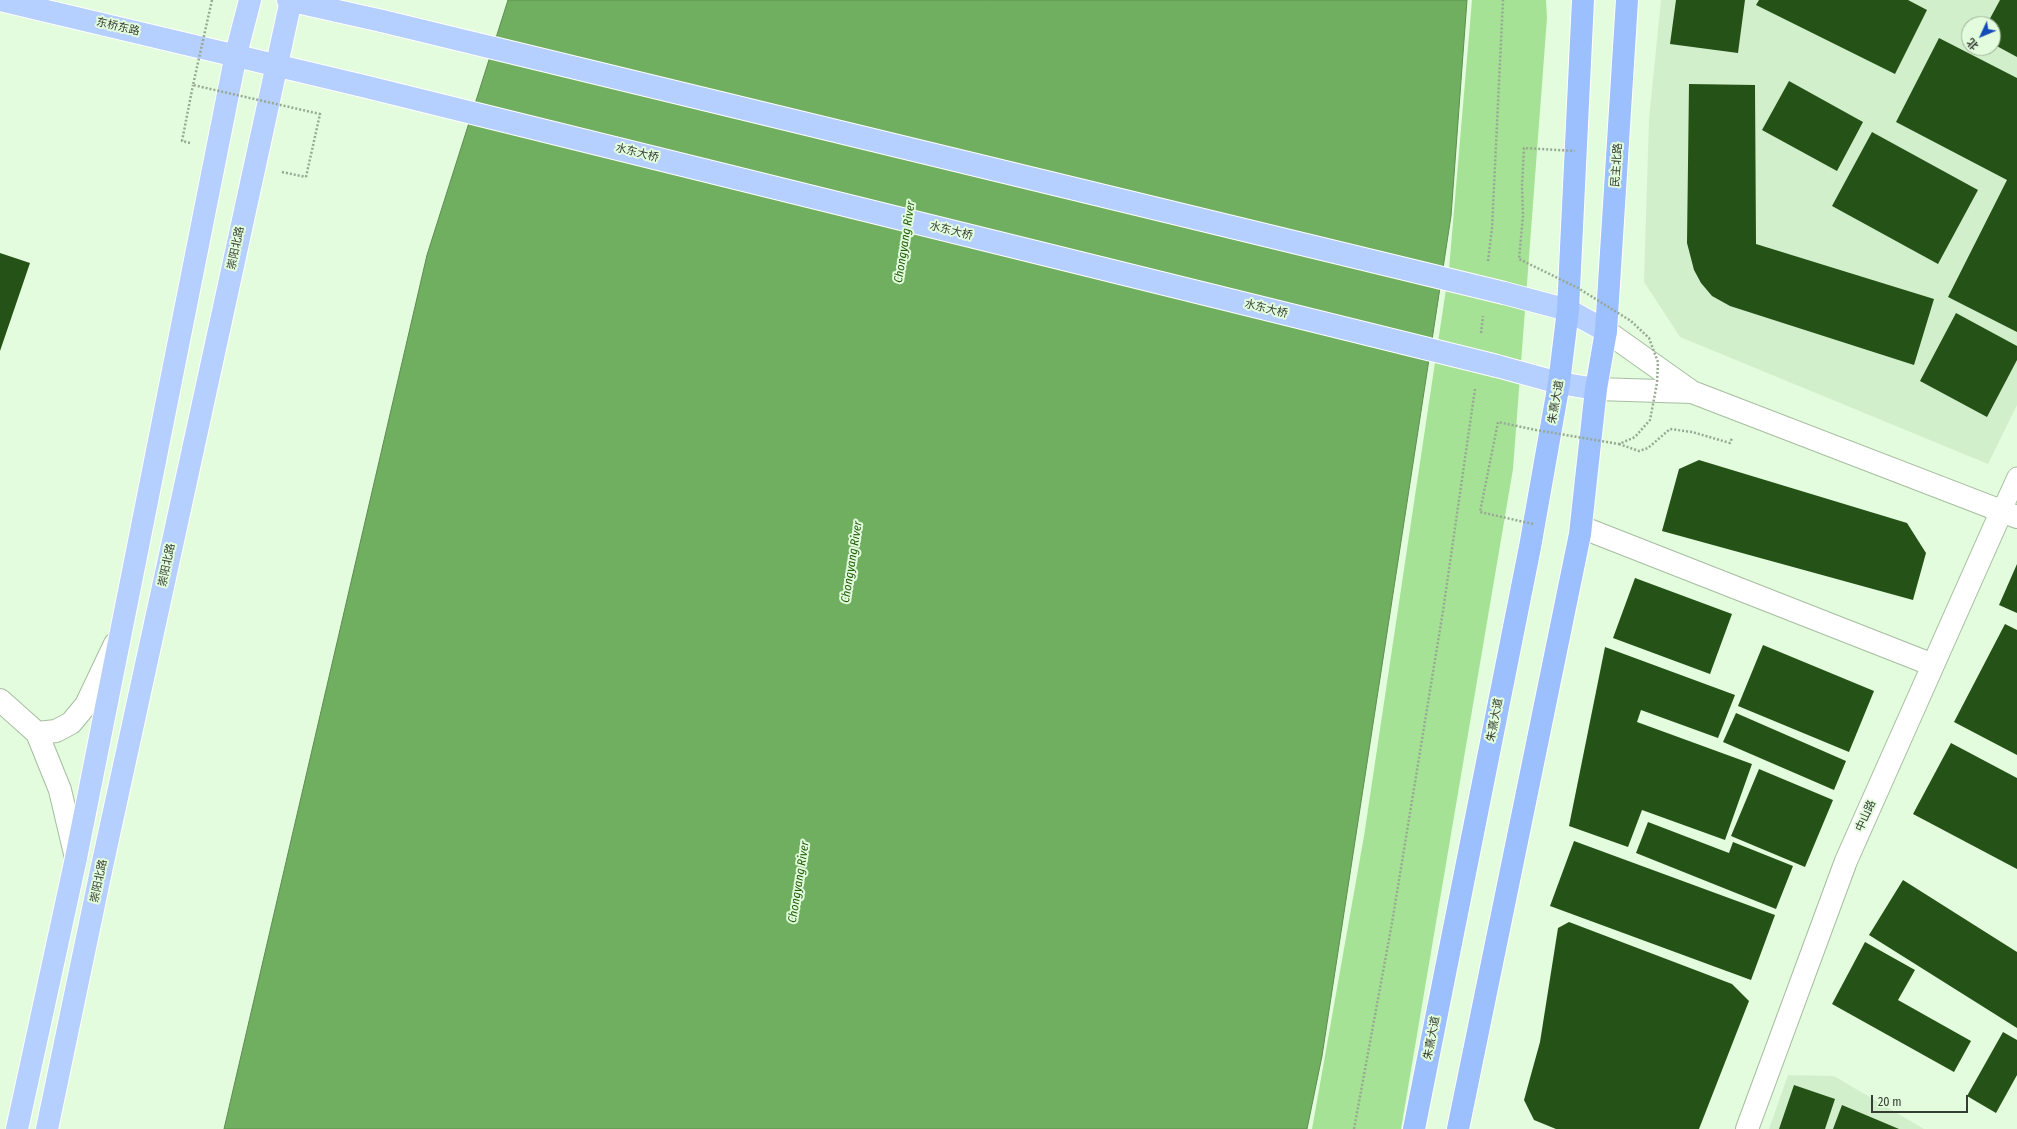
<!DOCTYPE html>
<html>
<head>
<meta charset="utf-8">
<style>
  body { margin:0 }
  #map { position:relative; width:2017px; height:1129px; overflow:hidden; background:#e3fcdd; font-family:"Fira Sans Condensed","Noto Sans SC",sans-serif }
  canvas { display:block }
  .north { position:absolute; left:1961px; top:16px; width:40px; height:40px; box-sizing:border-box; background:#e3fcdd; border:1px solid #9db099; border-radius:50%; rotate:226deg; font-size:11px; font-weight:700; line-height:16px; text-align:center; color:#343e32 }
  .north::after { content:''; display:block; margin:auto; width:14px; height:18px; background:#134cb8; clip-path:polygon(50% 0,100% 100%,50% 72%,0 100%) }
  .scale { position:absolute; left:1871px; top:1095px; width:97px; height:18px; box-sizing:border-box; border:2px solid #343e32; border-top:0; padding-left:5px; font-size:12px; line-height:14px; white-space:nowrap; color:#343e32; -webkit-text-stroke:3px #e3fcdd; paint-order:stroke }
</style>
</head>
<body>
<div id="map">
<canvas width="2017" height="1129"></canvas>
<div class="north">北</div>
<div class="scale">20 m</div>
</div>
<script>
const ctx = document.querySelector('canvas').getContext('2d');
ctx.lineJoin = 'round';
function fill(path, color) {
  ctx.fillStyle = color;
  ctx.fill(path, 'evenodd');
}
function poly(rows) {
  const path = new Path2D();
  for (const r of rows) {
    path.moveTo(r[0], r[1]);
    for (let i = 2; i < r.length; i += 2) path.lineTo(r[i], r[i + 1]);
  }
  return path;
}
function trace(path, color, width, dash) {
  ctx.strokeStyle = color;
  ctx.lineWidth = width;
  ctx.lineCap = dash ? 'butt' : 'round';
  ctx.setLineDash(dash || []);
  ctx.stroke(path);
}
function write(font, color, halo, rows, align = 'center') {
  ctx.font = font + ' "Fira Sans Condensed","Noto Sans SC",sans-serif';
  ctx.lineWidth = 4;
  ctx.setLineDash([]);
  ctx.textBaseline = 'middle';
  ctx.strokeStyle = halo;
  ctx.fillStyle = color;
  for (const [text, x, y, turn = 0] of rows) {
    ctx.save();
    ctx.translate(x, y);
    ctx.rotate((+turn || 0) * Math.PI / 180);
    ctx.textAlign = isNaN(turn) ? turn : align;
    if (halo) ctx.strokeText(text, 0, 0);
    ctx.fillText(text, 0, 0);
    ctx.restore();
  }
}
fill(poly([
  [1661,0,2017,0,2017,405,1988,464,1680,337,1644,282,1649,119],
  [1969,24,1993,24,1993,48,1969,48],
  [1788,1075,1834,1076,1924,1129,1769,1129]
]), '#d2efcb');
fill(poly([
  [1472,0,1546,0,1547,18,1513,469,1401,1129,1312,1129,1364,836,1449,269]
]), '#a6e296');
const water = poly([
  [508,0,1467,0,1451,216,1322,1056,1307,1129,224,1129,427,255,508,0]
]);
fill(water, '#70af5f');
trace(water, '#5e8d52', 1);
fill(poly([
  [1676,0,1745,0,1738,53,1670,44],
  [1759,0,1908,0,1927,10,1895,74,1756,5],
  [2000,0,2017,0,2017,57,1993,44,1993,24,1987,24],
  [1939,38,2017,78,2017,332,1948,297,2007,180,1896,122],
  [1789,81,1863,122,1837,171,1762,130],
  [1689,84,1755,85,1756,244,1934,299,1914,365,1730,306,1712,296,1701,283,1694,270,1687,243],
  [1872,132,1978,190,1938,264,1832,206],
  [0,253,30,263,0,351],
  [1956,313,2017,346,2017,360,1987,417,1920,381],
  [1699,460,1907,523,1926,553,1913,600,1662,531,1679,469],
  [2017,564,2017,613,1999,605],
  [1635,578,1732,614,1710,674,1613,638],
  [2005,624,2017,630,2017,755,1954,722],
  [1763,645,1874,691,1849,752,1738,706],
  [1605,647,1735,695,1718,738,1641,710,1637,722,1752,764,1725,840,1642,810,1628,847,1569,826],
  [1736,713,1846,761,1834,790,1723,742],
  [1951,743,2017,778,2017,869,1913,814],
  [1759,769,1833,800,1805,867,1731,836],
  [1648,822,1729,853,1733,842,1793,866,1776,909,1636,853],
  [1574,841,1775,915,1751,980,1550,906],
  [1903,880,2017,952,2017,1028,1869,935],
  [1569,922,1732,984,1749,1001,1699,1129,1556,1129,1534,1120,1524,1100,1540,1042,1558,928],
  [1865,942,1915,970,1898,1000,1971,1041,1954,1072,1832,1004],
  [2003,1032,2017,1040,2017,1075,1996,1113,1967,1096],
  [1794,1085,1835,1099,1825,1129,1779,1129],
  [1842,1105,1899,1129,1833,1129]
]), '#255317');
const pedestrian = poly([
  [2002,510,2017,477]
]);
const minor = poly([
  [1606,331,1692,392,2017,517],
  [1596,389,1692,392],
  [1581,527,1933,665],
  [0,700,37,733,60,790,76,858],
  [37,733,56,731,71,723,86,705,115,644],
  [1747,1129,1846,861,2002,510]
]);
const primary = poly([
  [0,0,359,85],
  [288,0,382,21],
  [1504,293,1568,310,1606,331],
  [1497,366,1559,383,1596,389],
  [17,1129,76,858,236,54,250,0],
  [47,1129,101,871,291,0]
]);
const trunk = poly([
  [1414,1129,1530,547,1559,383,1568,310,1583,0],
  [1458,1129,1580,534,1596,389,1606,331,1627,0]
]);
trace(pedestrian, '#a6bda0', 21);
trace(minor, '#a6bda0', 24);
trace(primary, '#fff', 24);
trace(trunk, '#fff', 24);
trace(poly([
  [190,143,182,141,193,85],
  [282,172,306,177],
  [1488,261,1492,228,1503,0],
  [1481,333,1483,316],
  [1619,444,1639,451,1648,448,1670,429,1692,432,1730,443,1732,438],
  [1354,1129,1392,923,1443,611,1475,389]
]), '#97a993', 2.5, [2, 2]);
trace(pedestrian, '#fff', 19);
trace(minor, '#fff', 22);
trace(primary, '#b5cffe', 22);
trace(trunk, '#9cbffe', 22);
const primaryBridge = poly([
  [382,21,1504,293],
  [359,85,1497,366]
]);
trace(primaryBridge, '#fff', 24, []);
trace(poly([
  [212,0,193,85,320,114,306,177],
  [1533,524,1480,512,1498,422,1536,430,1619,444,1635,437,1650,420,1657,383,1658,362,1649,338,1631,321,1578,288,1519,259,1523,216,1522,185,1524,148,1575,151]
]), '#97a993', 2.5, [2, 2]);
trace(primaryBridge, '#b5cffe', 22);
write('11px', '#343e32', '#e3fcdd', [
  ["东桥东路",118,27,13],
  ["水东大桥",637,153,14],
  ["民主北路",1617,165,-86],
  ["水东大桥",951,231,14],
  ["崇阳北路",236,248,-78],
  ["水东大桥",1266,309,14],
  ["朱熹大道",1556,402,-80],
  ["崇阳北路",167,565,-78],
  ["朱熹大道",1495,720,-79],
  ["中山路",1866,816,-66],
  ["崇阳北路",99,881,-78],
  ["朱熹大道",1432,1038,-79]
]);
write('italic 12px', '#235f0c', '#e3fcdd', [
  ["Chongyang River",905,242,-81],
  ["Chongyang River",852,562,-81],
  ["Chongyang River",799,882,-81]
]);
</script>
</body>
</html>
